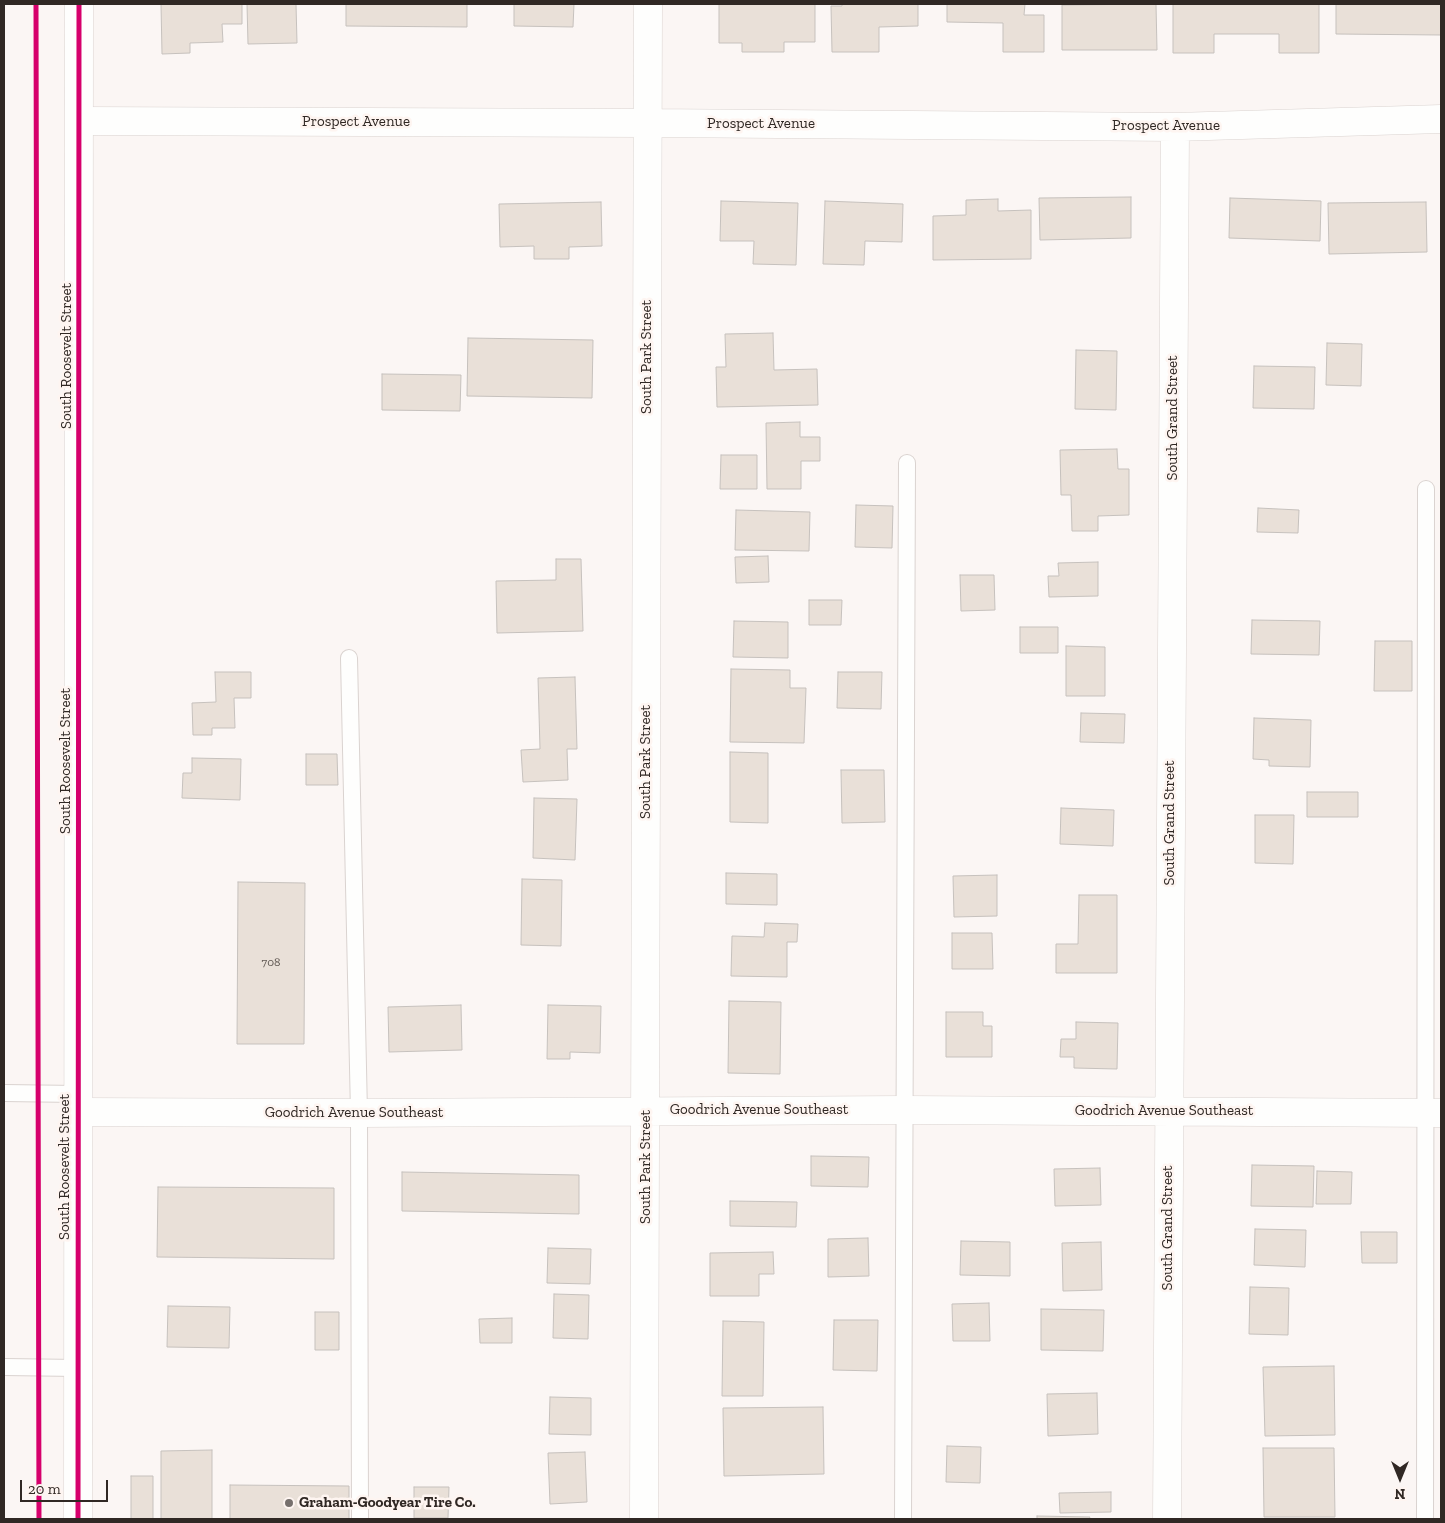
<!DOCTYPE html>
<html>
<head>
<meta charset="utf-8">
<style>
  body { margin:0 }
  #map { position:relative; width:1445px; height:1523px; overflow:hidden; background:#fbf6f4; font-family:"Zilla Slab",serif }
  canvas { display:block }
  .frame { position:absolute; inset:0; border:5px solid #302824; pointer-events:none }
  .north { position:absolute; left:1375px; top:1453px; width:50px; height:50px; -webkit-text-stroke:4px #fef5f1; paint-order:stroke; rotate:180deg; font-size:14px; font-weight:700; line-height:20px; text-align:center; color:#302824 }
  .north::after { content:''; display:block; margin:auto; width:18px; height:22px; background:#302824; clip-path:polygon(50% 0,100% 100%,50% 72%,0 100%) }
  .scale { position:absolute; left:20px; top:1480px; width:88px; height:22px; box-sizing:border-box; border:2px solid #302824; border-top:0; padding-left:6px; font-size:15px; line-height:18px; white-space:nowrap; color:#302824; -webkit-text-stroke:4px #fef5f1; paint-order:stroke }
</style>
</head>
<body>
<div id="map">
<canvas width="1445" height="1523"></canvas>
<div class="frame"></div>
<div class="north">N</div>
<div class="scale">20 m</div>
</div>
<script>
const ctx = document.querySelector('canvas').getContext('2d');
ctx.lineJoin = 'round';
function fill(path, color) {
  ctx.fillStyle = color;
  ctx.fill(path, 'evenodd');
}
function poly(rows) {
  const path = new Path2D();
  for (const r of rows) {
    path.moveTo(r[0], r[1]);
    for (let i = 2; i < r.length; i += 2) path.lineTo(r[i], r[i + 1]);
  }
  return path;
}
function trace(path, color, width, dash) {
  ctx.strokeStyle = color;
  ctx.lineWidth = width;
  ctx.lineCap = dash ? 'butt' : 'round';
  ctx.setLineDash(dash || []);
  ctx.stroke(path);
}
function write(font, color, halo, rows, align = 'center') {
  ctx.font = font + ' "Zilla Slab",serif';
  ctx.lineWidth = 5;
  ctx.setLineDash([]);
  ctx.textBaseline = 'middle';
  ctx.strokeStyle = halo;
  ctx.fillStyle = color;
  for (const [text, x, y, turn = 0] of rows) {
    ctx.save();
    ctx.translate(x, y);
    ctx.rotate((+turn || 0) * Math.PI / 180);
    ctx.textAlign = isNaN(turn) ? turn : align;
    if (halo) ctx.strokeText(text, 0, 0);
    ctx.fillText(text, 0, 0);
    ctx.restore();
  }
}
const building = poly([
  [161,4,242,4,242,24,222,24,223,42,190,43,190,53,162,54,161,4],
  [247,4,296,4,297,43,248,44,247,4],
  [346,4,467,4,467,27,346,26,346,4],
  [514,4,574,4,573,27,514,26,514,4],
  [719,4,815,4,815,42,784,42,784,52,742,52,742,43,719,43,719,4],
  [842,4,918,4,918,26,879,27,879,52,832,52,831,6,842,6,842,4],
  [947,4,1025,4,1024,15,1044,15,1044,52,1003,52,1003,23,947,22,947,4],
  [1156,4,1157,50,1062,50,1062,5,1156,4],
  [1173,4,1319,4,1319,53,1279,53,1279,34,1214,34,1214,53,1173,53,1173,4],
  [1336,4,1441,4,1441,35,1336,34,1336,4],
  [1131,197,1131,238,1040,240,1039,198,1131,197],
  [1230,198,1321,201,1320,241,1229,238,1230,198],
  [998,199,998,211,1031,210,1031,259,933,260,933,216,966,215,966,200,998,199],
  [721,201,798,203,796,265,753,264,754,241,720,241,721,201],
  [825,201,903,204,902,242,865,241,864,265,823,264,825,201],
  [601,202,602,246,569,247,569,259,534,259,534,246,500,247,499,204,601,202],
  [1426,202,1427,252,1329,254,1328,203,1426,202],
  [773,333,774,370,817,369,818,405,717,407,716,367,726,367,725,334,773,333],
  [468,338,593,340,592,398,467,396,468,338],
  [1327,343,1362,344,1361,386,1326,385,1327,343],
  [1076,350,1117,351,1116,410,1075,409,1076,350],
  [1254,366,1315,367,1314,409,1253,408,1254,366],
  [382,374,461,375,460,411,382,410,382,374],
  [800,422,800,437,820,437,820,461,801,461,801,489,767,489,766,423,800,422],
  [1117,449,1118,469,1129,469,1129,515,1098,516,1098,531,1072,531,1071,495,1061,495,1060,450,1117,449],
  [721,455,757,455,757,489,720,489,721,455],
  [856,505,893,506,892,548,855,547,856,505],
  [1258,508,1299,510,1298,533,1257,532,1258,508],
  [736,510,810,512,809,551,735,550,736,510],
  [768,556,769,582,736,583,735,557,768,556],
  [556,559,581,559,583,631,497,633,496,581,556,580,556,559],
  [1098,562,1098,596,1049,597,1048,576,1059,576,1058,563,1098,562],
  [960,575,994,575,995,610,961,611,960,575],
  [809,600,842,600,841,625,809,625,809,600],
  [1252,620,1320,621,1319,655,1251,654,1252,620],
  [734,621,788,622,788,658,733,657,734,621],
  [1020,627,1058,627,1058,653,1020,653,1020,627],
  [1375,641,1412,641,1412,691,1374,691,1375,641],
  [1066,646,1105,647,1105,696,1066,696,1066,646],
  [731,669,790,670,790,688,806,688,804,743,730,742,731,669],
  [215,672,251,672,251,698,234,698,235,728,212,728,212,735,193,735,192,703,216,702,215,672],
  [838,672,882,672,881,709,837,708,838,672],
  [575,677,577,749,567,749,568,780,523,782,521,750,540,749,538,678,575,677],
  [1081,713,1125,714,1124,743,1080,742,1081,713],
  [1254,718,1311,720,1310,767,1269,766,1269,760,1253,759,1254,718],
  [730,752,768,753,768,823,730,822,730,752],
  [306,754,337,754,338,785,306,785,306,754],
  [192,758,241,759,240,800,182,798,183,773,192,773,192,758],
  [841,770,884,770,885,822,842,823,841,770],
  [1307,792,1358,792,1358,817,1307,817,1307,792],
  [534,798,577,799,575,860,533,858,534,798],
  [1061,808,1114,810,1113,846,1060,844,1061,808],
  [1255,815,1294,815,1293,864,1255,863,1255,815],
  [726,873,777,874,777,905,726,904,726,873],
  [997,875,997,916,954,917,953,876,997,875],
  [522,879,562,880,561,946,521,945,522,879],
  [238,882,305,883,304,1044,237,1044,238,882],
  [1079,895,1117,895,1117,973,1056,973,1056,944,1078,944,1079,895],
  [765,923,798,924,797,942,787,942,787,977,731,976,732,936,764,937,765,923],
  [952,933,992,933,993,969,952,969,952,933],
  [729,1001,781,1002,780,1074,728,1073,729,1001],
  [461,1005,462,1050,389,1052,388,1007,461,1005],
  [548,1005,601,1006,600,1053,570,1052,570,1059,547,1059,548,1005],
  [946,1012,983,1012,983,1026,992,1026,992,1057,946,1057,946,1012],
  [1076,1022,1118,1023,1117,1069,1074,1068,1074,1057,1060,1057,1061,1039,1076,1039,1076,1022],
  [811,1156,869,1157,868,1187,811,1186,811,1156],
  [1252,1165,1314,1166,1313,1207,1251,1206,1252,1165],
  [1100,1168,1101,1205,1055,1206,1054,1169,1100,1168],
  [1317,1171,1352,1172,1351,1204,1316,1204,1317,1171],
  [402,1172,579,1175,579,1214,402,1211,402,1172],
  [158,1187,334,1188,334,1259,157,1257,158,1187],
  [730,1201,797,1202,796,1227,730,1226,730,1201],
  [1255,1229,1306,1230,1305,1267,1254,1265,1255,1229],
  [1361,1232,1397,1232,1397,1263,1362,1263,1361,1232],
  [868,1238,869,1276,828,1277,828,1239,868,1238],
  [961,1241,1010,1242,1010,1276,960,1275,961,1241],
  [1101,1242,1102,1290,1063,1291,1062,1243,1101,1242],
  [548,1248,591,1249,590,1284,547,1283,548,1248],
  [773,1252,774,1274,759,1274,759,1296,710,1296,710,1253,773,1252],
  [1250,1287,1289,1288,1288,1335,1249,1334,1250,1287],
  [554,1294,589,1295,588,1339,553,1338,554,1294],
  [989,1303,990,1341,953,1341,952,1304,989,1303],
  [168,1306,230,1307,229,1348,167,1347,168,1306],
  [1041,1309,1104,1310,1103,1351,1041,1350,1041,1309],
  [315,1312,339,1312,339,1350,315,1350,315,1312],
  [512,1318,512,1343,480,1343,479,1319,512,1318],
  [834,1320,878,1320,877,1371,833,1370,834,1320],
  [723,1321,764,1322,763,1396,722,1396,723,1321],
  [1334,1366,1335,1435,1265,1436,1263,1367,1334,1366],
  [1097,1393,1098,1434,1048,1436,1047,1394,1097,1393],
  [550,1397,591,1398,591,1435,549,1434,550,1397],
  [823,1407,824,1474,724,1476,723,1408,823,1407],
  [947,1446,981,1447,980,1483,946,1482,947,1446],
  [1263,1448,1334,1448,1335,1517,1264,1517,1263,1448],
  [212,1450,212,1519,161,1519,161,1451,212,1450],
  [585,1452,587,1502,550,1504,548,1453,585,1452],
  [131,1476,153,1476,153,1519,131,1519,131,1476],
  [230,1485,349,1486,349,1519,230,1519,230,1485],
  [414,1487,449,1487,448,1518,414,1518,414,1487],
  [1111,1492,1111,1512,1060,1513,1059,1493,1111,1492],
  [1037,1516,1090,1517,1089,1519,1037,1519,1037,1516]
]);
fill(building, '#e9e0d8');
trace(building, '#c6c1bd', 1);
const lane = poly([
  [349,658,359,1113,360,1519],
  [4,1093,77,1094],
  [4,1367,78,1368],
  [903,1519,907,463],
  [1425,1519,1426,489]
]);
const street = poly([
  [80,121,647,123,1175,127,1441,119],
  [77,1112,359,1113,904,1110,1441,1113],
  [644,1519,648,4],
  [1167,1519,1175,127]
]);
const secondary = poly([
  [78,1519,79,4]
]);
trace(lane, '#dad3d0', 18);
trace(street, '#dad3d0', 29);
trace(secondary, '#dad3d0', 29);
trace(lane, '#fefefd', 16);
trace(street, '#fefefd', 28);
trace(secondary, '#fefefd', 28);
trace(poly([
  [36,4,39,1519],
  [78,1519,79,4]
]), '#d6006c', 5);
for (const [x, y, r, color] of [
  [289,1503,5,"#77706d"]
]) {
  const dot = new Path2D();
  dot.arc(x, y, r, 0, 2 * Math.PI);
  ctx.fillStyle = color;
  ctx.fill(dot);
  trace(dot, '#fef5f1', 2);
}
write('12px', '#5f5752', null, [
  ["708",271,963]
]);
write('15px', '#302824', '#fef5f1', [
  ["Prospect Avenue",356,122],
  ["Prospect Avenue",761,124],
  ["Prospect Avenue",1166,126],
  ["South Roosevelt Street",67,356,-90],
  ["South Park Street",647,357,-90],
  ["South Grand Street",1173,418,-90],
  ["South Roosevelt Street",66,761,-90],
  ["South Park Street",646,762,-90],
  ["South Grand Street",1170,823,-90],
  ["Goodrich Avenue Southeast",759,1110],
  ["Goodrich Avenue Southeast",1164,1111],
  ["Goodrich Avenue Southeast",354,1113],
  ["South Roosevelt Street",65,1167,-90],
  ["South Park Street",646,1167,-90],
  ["South Grand Street",1168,1228,-90]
]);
write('bold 15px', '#302824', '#fef5f1', [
  ["Graham-Goodyear Tire Co.",299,1503]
], 'left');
</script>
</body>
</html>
